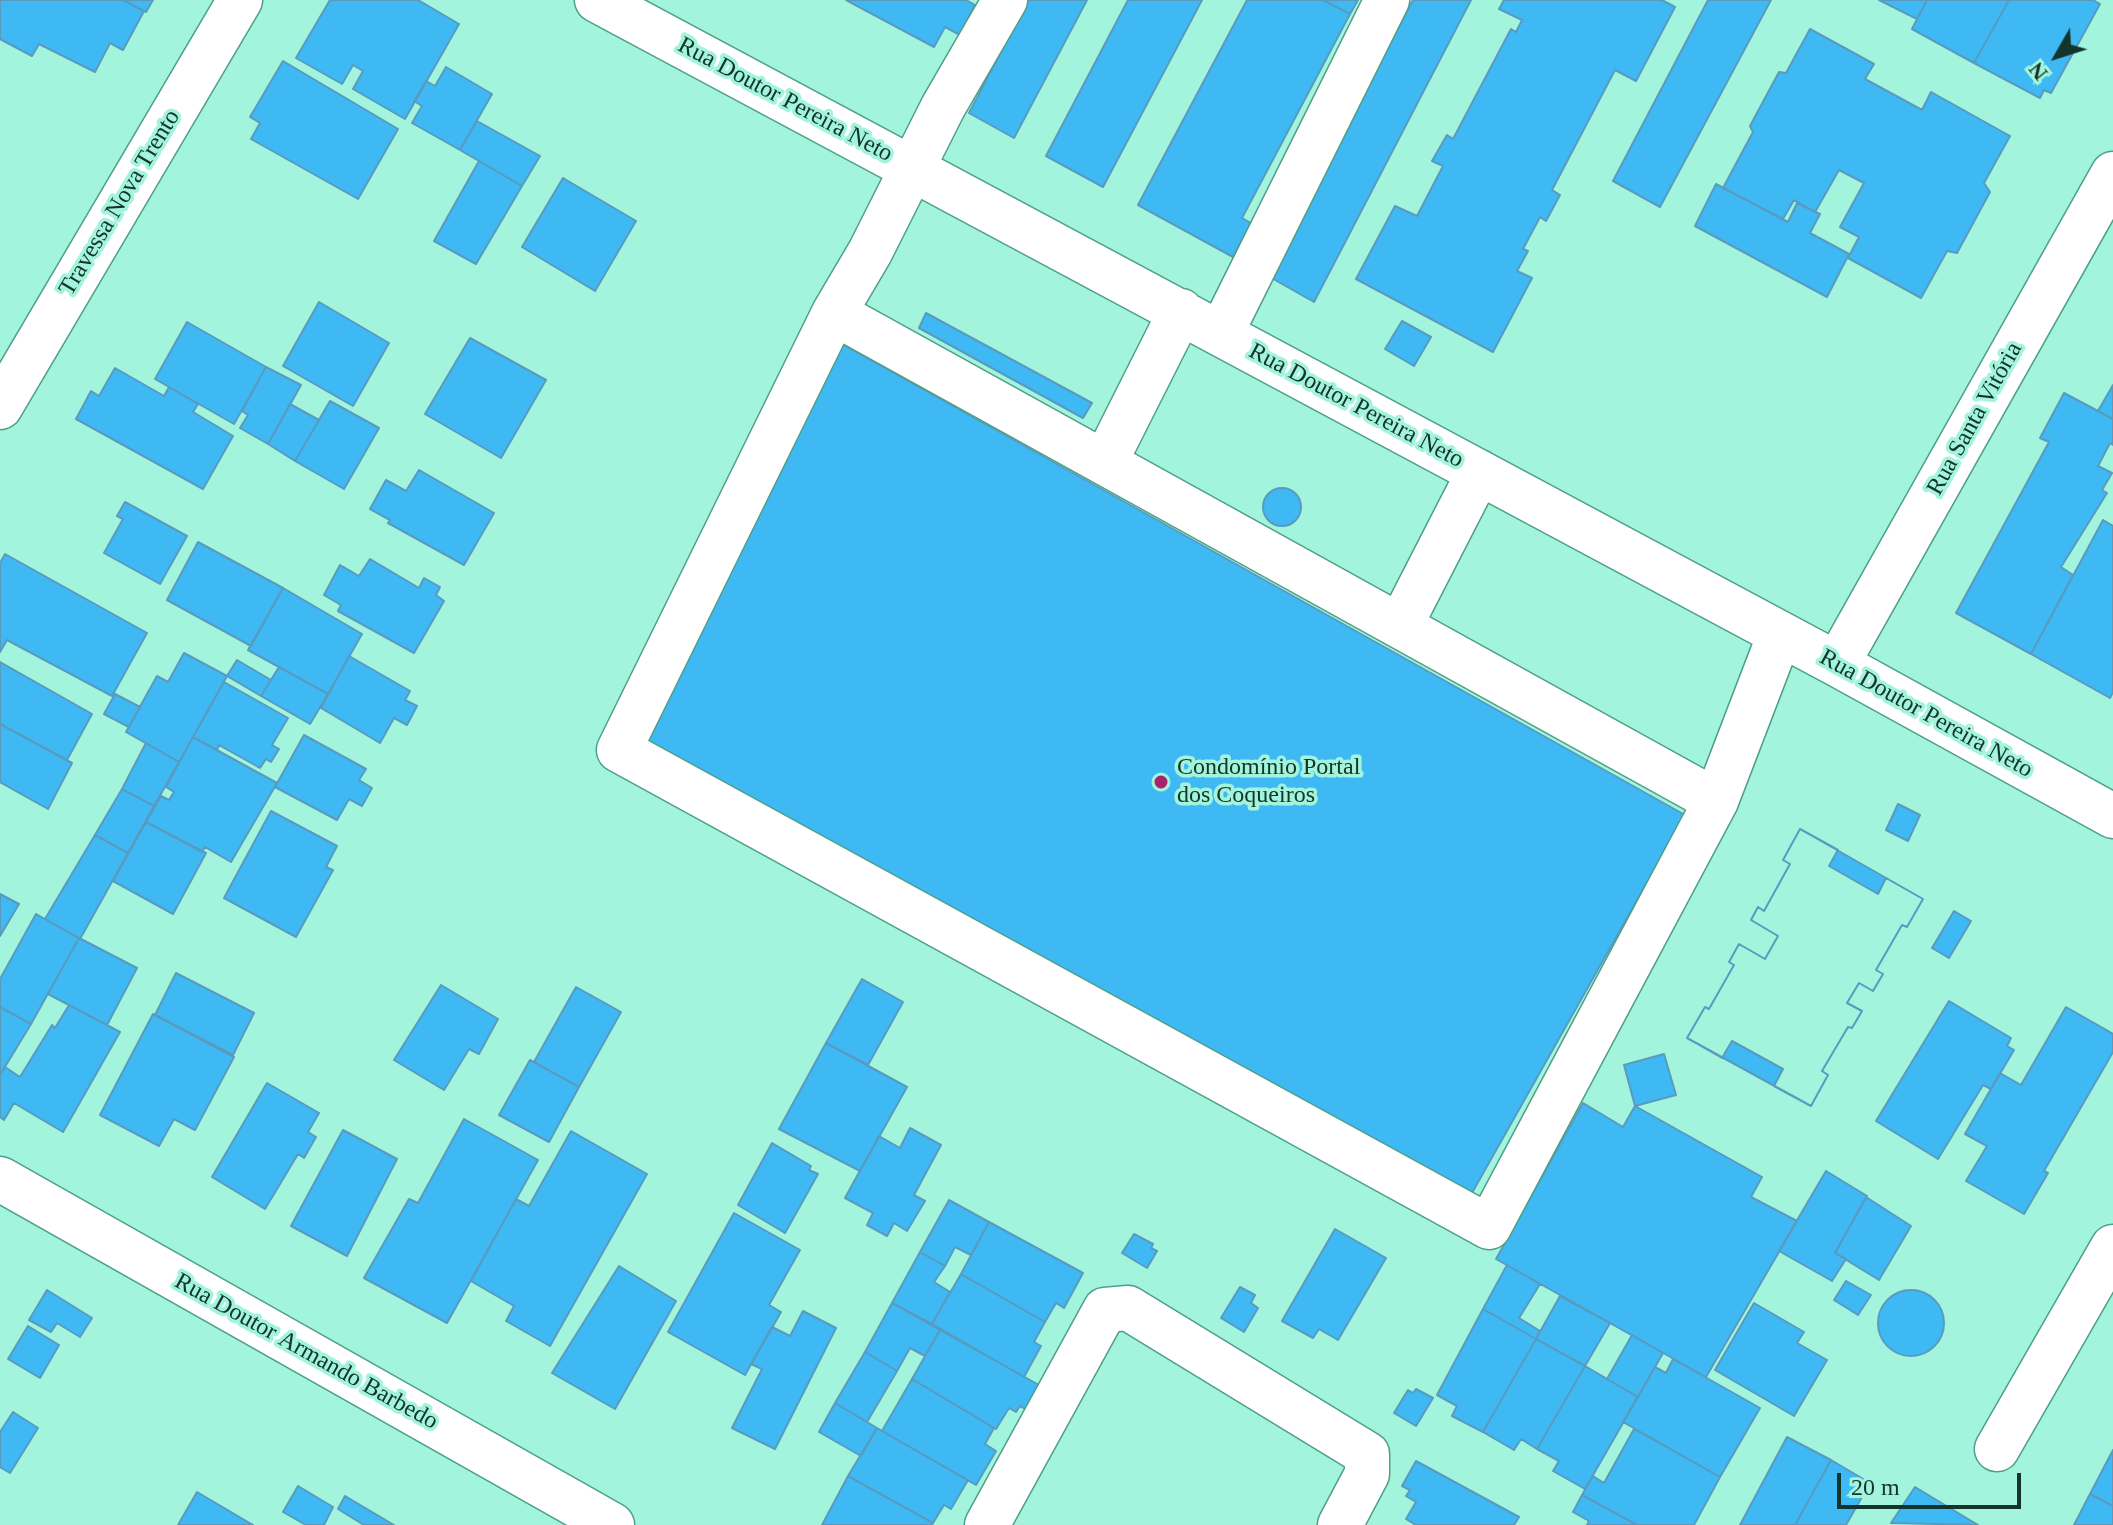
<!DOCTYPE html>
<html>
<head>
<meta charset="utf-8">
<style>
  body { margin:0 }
  #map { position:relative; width:2113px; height:1525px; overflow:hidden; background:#a3f4dc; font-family:"Times New Roman",serif }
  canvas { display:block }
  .north { position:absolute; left:2017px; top:16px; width:80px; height:80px; -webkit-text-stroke:6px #a3f4dc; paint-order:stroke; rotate:231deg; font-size:22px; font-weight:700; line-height:32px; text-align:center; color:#12342b }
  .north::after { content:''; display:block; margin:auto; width:28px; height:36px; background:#12342b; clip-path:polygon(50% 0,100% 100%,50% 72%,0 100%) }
  .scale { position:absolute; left:1837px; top:1473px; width:184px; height:36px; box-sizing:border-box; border:4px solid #12342b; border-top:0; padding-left:10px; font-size:24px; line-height:28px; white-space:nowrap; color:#12342b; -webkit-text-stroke:6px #a3f4dc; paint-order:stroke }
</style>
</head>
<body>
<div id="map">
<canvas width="2113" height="1525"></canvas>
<div class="north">N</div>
<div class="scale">20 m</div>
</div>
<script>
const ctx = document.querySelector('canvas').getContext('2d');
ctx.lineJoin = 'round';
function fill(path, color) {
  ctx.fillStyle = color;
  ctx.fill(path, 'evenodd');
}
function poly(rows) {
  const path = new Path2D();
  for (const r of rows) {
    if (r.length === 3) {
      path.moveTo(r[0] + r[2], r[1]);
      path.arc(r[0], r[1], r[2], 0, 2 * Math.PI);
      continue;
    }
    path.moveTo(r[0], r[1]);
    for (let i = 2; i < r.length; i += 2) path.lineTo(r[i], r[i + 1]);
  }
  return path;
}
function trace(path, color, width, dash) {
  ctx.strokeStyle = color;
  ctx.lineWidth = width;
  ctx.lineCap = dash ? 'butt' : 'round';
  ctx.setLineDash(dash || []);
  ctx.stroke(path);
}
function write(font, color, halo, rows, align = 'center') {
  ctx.font = font + ' "Times New Roman",serif';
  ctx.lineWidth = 7;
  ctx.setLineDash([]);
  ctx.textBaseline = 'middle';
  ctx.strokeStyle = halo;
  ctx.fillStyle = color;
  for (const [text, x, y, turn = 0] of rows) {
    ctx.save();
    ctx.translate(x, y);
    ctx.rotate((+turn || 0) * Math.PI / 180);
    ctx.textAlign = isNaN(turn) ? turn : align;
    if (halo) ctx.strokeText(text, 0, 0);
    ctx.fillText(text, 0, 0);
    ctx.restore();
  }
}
const building = poly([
  [0,0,123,0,144,11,123,50,110,43,95,72,39,44,32,56,0,39,0,0],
  [123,0,153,0,146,12,123,0],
  [330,0,418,0,459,24,405,119,353,89,363,71,353,65,342,84,296,58,330,0],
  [846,0,966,0,975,5,960,35,945,27,934,47,846,0],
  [1028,0,1087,0,1014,138,969,113,1028,0],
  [1128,0,1202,0,1103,187,1046,156,1128,0],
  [1247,0,1323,0,1350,14,1242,218,1251,223,1233,257,1138,205,1247,0],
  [1323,0,1358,0,1350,14,1323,0],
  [1413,0,1471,0,1314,302,1268,276,1413,0],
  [1504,0,1662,0,1675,7,1636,81,1615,70,1552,190,1560,195,1546,221,1540,217,1523,249,1528,251,1517,271,1532,278,1493,352,1356,279,1395,206,1417,216,1443,166,1432,161,1447,135,1453,139,1511,29,1516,32,1522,20,1499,9,1504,0],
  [1708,0,1771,0,1660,207,1613,181,1708,0],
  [1879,0,1927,0,1917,19,1879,0],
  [1927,0,2009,0,1974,63,1912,29,1927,0],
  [2009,0,2093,0,2100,4,2051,93,2044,90,2040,98,1974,63,2009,0],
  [1810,29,1874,64,1865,79,1922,110,1931,92,2010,136,1984,183,1990,192,1957,253,1947,251,1921,298,1848,258,1859,237,1840,227,1864,183,1839,170,1815,212,1794,200,1783,219,1723,188,1753,132,1750,126,1779,72,1786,73,1810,29],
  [283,61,398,129,358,199,251,139,260,123,250,117,283,61],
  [446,67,492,94,460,150,412,123,422,106,414,101,426,81,435,86,446,67],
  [477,121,540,156,522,186,460,150,477,121],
  [479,161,522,186,476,264,434,241,479,161],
  [563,178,636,221,595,291,522,247,563,178],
  [1716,184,1788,222,1797,203,1820,214,1810,233,1849,254,1827,297,1695,226,1716,184],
  [319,302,389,343,353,406,283,366,319,302],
  [926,313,1092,403,1083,418,919,328,926,313],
  [1402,321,1431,337,1414,366,1385,349,1402,321],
  [187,322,266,367,234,424,155,379,187,322],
  [470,338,546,380,501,458,425,414,470,338],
  [842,344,1685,815,1468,1200,636,749,842,344],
  [266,367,301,385,268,444,240,428,248,415,242,411,266,367],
  [115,368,164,396,169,387,198,404,193,412,233,436,203,489,76,419,91,391,99,396,115,368],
  [2113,385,2113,419,2098,411,2113,385],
  [2064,393,2113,419,2113,445,2110,443,2098,466,2112,473,2102,490,2107,493,2061,567,2073,575,2031,654,1956,613,2049,442,2040,438,2064,393],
  [330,401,379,428,344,489,295,461,330,401],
  [290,404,319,420,295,461,268,444,290,404],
  [419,470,494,513,464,565,388,523,390,520,370,509,386,480,406,491,419,470],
  [1282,507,19],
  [125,502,187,536,160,584,104,553,123,519,117,516,125,502],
  [2103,520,2113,526,2113,692,2110,698,2031,654,2103,520],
  [198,542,283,588,251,646,167,600,198,542],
  [5,554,147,633,112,696,7,640,0,652,0,563,5,554],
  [370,559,419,588,424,578,440,587,436,595,444,601,414,653,338,611,341,605,324,595,340,565,359,576,370,559],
  [283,588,362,634,328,694,248,650,283,588],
  [184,653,227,676,179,762,126,732,157,676,168,682,184,653],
  [349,656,410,691,405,700,417,706,407,725,394,718,380,743,321,708,349,656],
  [237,660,271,680,261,696,227,676,237,660],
  [0,662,92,714,67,760,0,724,0,662],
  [279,667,328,694,310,724,261,696,279,667],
  [224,682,288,718,272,745,279,749,271,762,266,759,260,768,219,745,217,750,193,737,224,682],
  [115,694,140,707,129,727,104,714,115,694],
  [0,724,72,763,48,809,0,782,0,724],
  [304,735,366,769,359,780,372,788,362,806,349,799,337,820,275,787,304,735],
  [193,737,277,783,231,862,205,847,202,852,146,822,161,796,169,800,174,792,166,787,193,737],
  [146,743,179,762,154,806,122,789,146,743],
  [122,789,154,806,128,853,95,835,122,789],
  [1898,804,1920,815,1908,841,1886,830,1898,804],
  [271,811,337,846,326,867,333,870,296,937,224,898,271,811],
  [146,822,206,853,173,914,113,881,146,822],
  [1800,829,1923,899,1907,927,1902,925,1876,970,1883,974,1873,991,1859,983,1847,1003,1862,1011,1852,1028,1848,1027,1822,1071,1828,1075,1811,1106,1687,1038,1705,1007,1709,1009,1734,965,1729,962,1739,944,1765,959,1778,936,1751,920,1758,907,1764,911,1790,864,1783,860,1800,829],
  [1800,829,1838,850,1829,866,1878,894,1886,878,1923,899,1907,927,1902,925,1876,970,1883,974,1873,991,1859,983,1847,1003,1862,1011,1852,1028,1848,1027,1822,1071,1828,1075,1811,1106,1774,1086,1783,1069,1732,1041,1722,1058,1687,1038,1705,1007,1709,1009,1734,965,1729,962,1739,944,1765,959,1778,936,1751,920,1758,907,1764,911,1790,864,1783,860,1800,829],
  [95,835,128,853,80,939,45,919,95,835],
  [0,894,19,904,0,936,0,894],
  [1954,911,1971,921,1949,958,1932,948,1954,911],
  [36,914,79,938,31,1024,0,1007,0,979,36,914],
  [79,938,137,968,107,1025,48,994,79,938],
  [176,973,254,1013,233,1055,155,1015,176,973],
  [862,979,903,1002,868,1065,826,1043,862,979],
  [441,985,498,1019,479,1054,469,1049,444,1090,394,1060,441,985],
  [576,987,621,1012,579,1087,534,1062,576,987],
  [1949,1001,2011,1038,2007,1046,2014,1050,1991,1089,1983,1085,1938,1159,1876,1121,1949,1001],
  [69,1005,120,1032,63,1132,14,1103,4,1120,0,1117,0,1075,5,1067,20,1077,52,1025,55,1028,69,1005],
  [0,1007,31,1024,0,1075,0,1007],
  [2066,1007,2113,1034,2113,1052,2044,1171,2048,1173,2024,1214,1966,1181,1987,1146,1965,1134,2000,1073,2021,1085,2066,1007],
  [153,1014,234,1057,195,1130,174,1119,159,1146,100,1115,153,1014],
  [826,1043,907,1087,860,1171,779,1129,826,1043],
  [1664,1054,1676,1095,1635,1106,1624,1065,1664,1054],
  [530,1060,579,1087,549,1142,499,1115,530,1060],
  [267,1083,319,1113,308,1132,316,1137,304,1158,298,1154,265,1209,212,1177,267,1083],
  [1583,1103,1623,1127,1635,1106,1762,1177,1751,1197,1797,1221,1706,1377,1496,1259,1583,1103],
  [464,1119,538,1160,447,1323,364,1278,409,1199,418,1203,464,1119],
  [910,1128,941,1145,914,1195,925,1201,907,1231,894,1223,887,1236,867,1225,873,1213,845,1198,879,1136,900,1148,910,1128],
  [343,1130,397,1159,347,1256,291,1226,343,1130],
  [571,1131,647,1174,550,1346,506,1321,514,1306,471,1281,516,1199,529,1206,571,1131],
  [772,1143,811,1166,809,1170,818,1174,785,1233,738,1205,772,1143],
  [1826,1171,1867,1196,1835,1253,1846,1259,1832,1281,1779,1251,1826,1171],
  [1866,1197,1911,1226,1879,1280,1835,1253,1866,1197],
  [949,1200,989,1222,971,1255,955,1247,945,1266,920,1252,949,1200],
  [734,1213,800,1250,769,1305,781,1312,745,1375,668,1332,734,1213],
  [989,1222,1083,1273,1064,1308,1056,1303,1045,1322,961,1274,989,1222],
  [1335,1229,1386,1258,1338,1340,1319,1329,1313,1338,1282,1321,1335,1229],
  [1134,1234,1153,1244,1151,1248,1157,1251,1147,1268,1122,1253,1134,1234],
  [920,1252,945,1266,934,1282,950,1292,932,1324,892,1303,920,1252],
  [1507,1265,1540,1284,1519,1318,1540,1331,1536,1339,1483,1309,1507,1265],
  [619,1266,676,1301,615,1409,552,1373,619,1266],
  [961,1274,1045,1322,1034,1342,1041,1346,1024,1377,932,1324,961,1274],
  [1846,1281,1871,1295,1858,1315,1834,1300,1846,1281],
  [1240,1287,1255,1295,1251,1303,1258,1308,1244,1332,1221,1318,1240,1287],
  [47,1290,92,1318,80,1337,57,1323,51,1332,29,1320,47,1290],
  [1911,1323,33],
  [1560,1296,1610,1323,1585,1366,1536,1339,1560,1296],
  [892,1303,940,1330,925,1356,910,1348,897,1371,865,1352,892,1303],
  [1754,1303,1804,1332,1797,1343,1827,1360,1794,1416,1715,1370,1754,1303],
  [1483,1309,1536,1339,1483,1432,1452,1416,1457,1406,1437,1395,1483,1309],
  [803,1311,836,1328,775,1449,732,1428,762,1369,751,1364,772,1327,790,1336,803,1311],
  [28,1326,59,1345,40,1378,8,1359,28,1326],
  [940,1330,1039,1385,1025,1409,1020,1406,1016,1412,1009,1408,996,1429,912,1379,940,1330],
  [1632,1335,1663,1353,1638,1397,1607,1379,1632,1335],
  [1536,1339,1585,1366,1537,1449,1521,1439,1514,1450,1483,1432,1536,1339],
  [865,1352,897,1371,867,1422,835,1403,865,1352],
  [1673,1359,1760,1408,1720,1477,1623,1422,1655,1367,1666,1373,1673,1359],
  [1585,1366,1638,1397,1585,1489,1553,1471,1559,1461,1537,1449,1585,1366],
  [912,1379,994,1428,985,1444,996,1451,976,1485,882,1431,912,1379],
  [1416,1389,1433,1398,1416,1426,1394,1413,1408,1390,1413,1393,1416,1389],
  [835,1403,877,1428,861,1456,819,1432,835,1403],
  [13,1412,38,1428,10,1473,0,1467,0,1432,13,1412],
  [877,1428,968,1480,951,1509,944,1505,933,1523,848,1476,877,1428],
  [1634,1429,1720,1477,1694,1525,1637,1525,1582,1495,1593,1476,1604,1483,1634,1429],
  [1787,1437,1831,1460,1795,1525,1740,1525,1787,1437],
  [2113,1450,2113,1506,2090,1494,2113,1450],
  [1831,1460,1870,1483,1846,1525,1795,1525,1831,1460],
  [1416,1461,1519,1517,1514,1525,1416,1525,1406,1519,1416,1502,1406,1496,1410,1490,1402,1486,1416,1461],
  [848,1476,933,1523,932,1525,822,1525,848,1476],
  [298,1486,333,1507,324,1525,306,1525,283,1512,298,1486],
  [1915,1487,1978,1525,1891,1523,1915,1487],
  [197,1492,253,1525,178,1525,197,1492],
  [2090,1494,2113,1506,2113,1525,2074,1525,2090,1494],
  [1582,1495,1637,1525,1587,1525,1589,1521,1573,1512,1582,1495],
  [345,1496,394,1525,364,1525,338,1509,345,1496]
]);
fill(building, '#3fb9f4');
trace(building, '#589bbf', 2);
const minor = poly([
  [597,0,1837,664,2113,816],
  [1005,0,943,107,870,252,834,313,1716,801],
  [834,313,619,750,1489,1227,1716,801,1780,634],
  [1221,333,1387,0],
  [0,407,240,0],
  [1105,462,1181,311],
  [1401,624,1479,472],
  [1837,664,2113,174],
  [0,1179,612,1525],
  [1997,1449,2113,1247],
  [987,1525,1105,1310,1128,1308,1367,1454,1367,1474,1340,1525]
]);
trace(minor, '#4e9f89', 47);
trace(minor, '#fff', 44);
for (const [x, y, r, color] of [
  [1161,782,8,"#a9236a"]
]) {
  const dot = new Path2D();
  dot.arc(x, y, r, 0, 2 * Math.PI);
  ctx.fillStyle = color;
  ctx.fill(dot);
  trace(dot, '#a3f4dc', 3);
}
write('24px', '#12342b', '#a3f4dc', [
  ["Rua Doutor Pereira Neto",785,100,28],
  ["Travessa Nova Trento",120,203,-59],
  ["Rua Doutor Pereira Neto",1356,406,28],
  ["Rua Santa Vitória",1975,419,-61],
  ["Rua Doutor Pereira Neto",1926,714,29],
  ["Rua Doutor Armando Barbedo",306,1352,29]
]);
write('24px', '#12342b', '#a3f4dc', [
  ["Condomínio Portal",1177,768],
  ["dos Coqueiros",1177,796]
], 'left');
</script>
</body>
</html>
